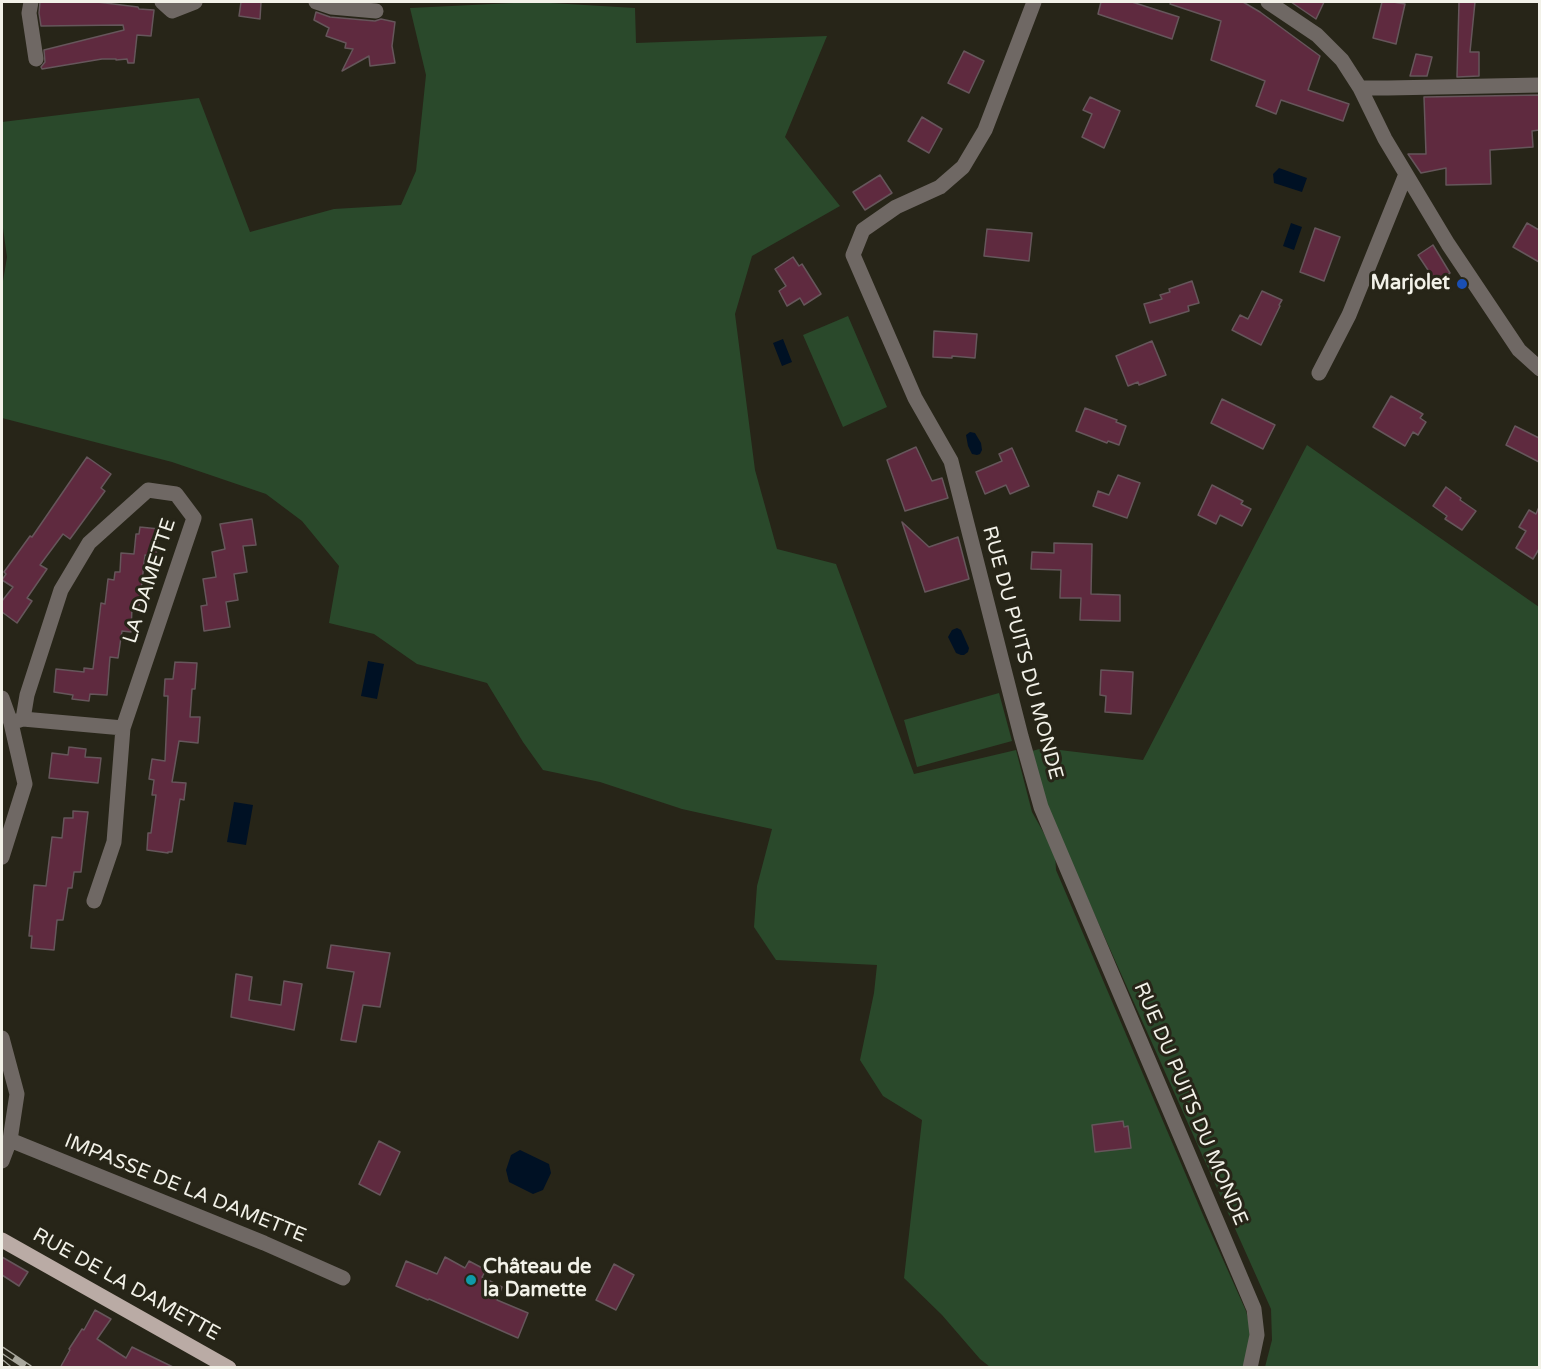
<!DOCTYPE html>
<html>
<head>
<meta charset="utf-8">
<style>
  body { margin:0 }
  #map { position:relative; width:1541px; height:1369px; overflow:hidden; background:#272518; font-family:"Varela Round",sans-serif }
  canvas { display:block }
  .frame { position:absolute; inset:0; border:3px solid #f2f1e8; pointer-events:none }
</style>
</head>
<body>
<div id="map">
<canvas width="1541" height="1369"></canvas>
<div class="frame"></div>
</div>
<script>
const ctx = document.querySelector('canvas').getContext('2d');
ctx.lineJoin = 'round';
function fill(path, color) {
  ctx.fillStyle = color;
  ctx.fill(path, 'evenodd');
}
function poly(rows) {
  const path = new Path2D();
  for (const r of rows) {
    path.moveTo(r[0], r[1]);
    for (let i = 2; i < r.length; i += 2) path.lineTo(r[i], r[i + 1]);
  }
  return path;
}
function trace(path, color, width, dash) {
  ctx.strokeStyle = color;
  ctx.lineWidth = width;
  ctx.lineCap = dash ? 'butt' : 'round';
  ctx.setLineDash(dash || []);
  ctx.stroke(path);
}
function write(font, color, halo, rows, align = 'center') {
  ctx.font = font + ' "Varela Round",sans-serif';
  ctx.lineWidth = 6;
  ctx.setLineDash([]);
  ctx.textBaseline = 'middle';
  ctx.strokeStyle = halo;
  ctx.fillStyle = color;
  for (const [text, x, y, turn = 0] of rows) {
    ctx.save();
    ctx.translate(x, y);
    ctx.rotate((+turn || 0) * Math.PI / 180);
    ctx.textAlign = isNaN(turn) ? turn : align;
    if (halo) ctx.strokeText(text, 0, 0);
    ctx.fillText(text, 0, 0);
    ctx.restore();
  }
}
fill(poly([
  [534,2,635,8,636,43,827,36,785,137,840,206,752,256,735,314,755,470,777,549,836,564,914,774,1016,750,1032,812,1055,853,1056,870,1203,1215,1246,1311,1252,1334,1244,1367,990,1367,980,1359,942,1315,904,1278,922,1120,883,1096,860,1060,874,993,877,965,776,960,754,927,757,886,772,829,682,809,600,782,543,770,523,742,487,683,417,664,374,634,329,623,339,566,302,521,266,494,172,462,2,418,2,287,7,257,2,221,2,122,199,98,250,232,334,209,401,205,416,171,426,75,410,8],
  [848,316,887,407,843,427,803,335],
  [1307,445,1539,607,1539,1367,1265,1367,1272,1340,1271,1309,1046,806,1032,751,1043,748,1143,760],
  [999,693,1012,741,917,767,904,720]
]), '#2a492b');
fill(poly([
  [1279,168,1307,178,1302,192,1274,183,1273,174],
  [1291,223,1302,227,1294,250,1283,246],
  [783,339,792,362,782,366,773,343],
  [970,432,975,433,981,443,982,450,980,454,977,455,972,454,968,446,966,435],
  [957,628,961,630,969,648,968,652,964,655,961,655,956,653,948,637,952,630],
  [368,661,384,664,377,699,361,696],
  [234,802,253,805,246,845,227,842],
  [520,1150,549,1164,551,1173,543,1190,533,1194,509,1182,506,1170,511,1155]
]), '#001124');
const building = poly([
  [40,2,97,2,138,7,139,9,154,10,151,36,137,35,134,63,128,63,127,59,116,60,116,59,102,59,42,69,41,67,45,62,44,50,124,30,123,25,41,26,39,13,40,2],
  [241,2,261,2,260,19,239,16,241,2],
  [1101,2,1132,2,1179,17,1172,39,1098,14,1101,2],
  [1171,2,1243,2,1260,12,1320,56,1308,90,1349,104,1343,121,1281,100,1276,114,1256,106,1265,81,1211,60,1221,21,1170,4,1171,2],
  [1291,2,1324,2,1316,19,1291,2],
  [1382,2,1393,2,1405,4,1396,44,1373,38,1382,2],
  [1459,2,1475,2,1470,52,1479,52,1479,76,1457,77,1459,2],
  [316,12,330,17,375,21,381,19,395,22,392,46,395,63,370,66,369,56,342,71,353,49,345,48,346,43,326,36,329,28,314,20,316,12],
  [964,51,984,61,969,93,948,83,964,51],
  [1416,54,1432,57,1427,76,1410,76,1416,54],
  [1539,95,1539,130,1532,131,1533,147,1490,150,1491,184,1446,185,1446,168,1421,173,1408,154,1426,154,1424,97,1539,95],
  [1090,97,1120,111,1104,148,1082,137,1092,114,1083,110,1090,97],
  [922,117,942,129,929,153,908,141,922,117],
  [880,175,892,193,865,210,853,192,880,175],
  [1527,223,1539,230,1539,262,1513,247,1527,223],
  [1315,228,1340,237,1324,281,1300,272,1315,228],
  [987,229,1032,233,1029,261,984,256,987,229],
  [1433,245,1450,273,1436,282,1418,255,1433,245],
  [793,257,799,266,802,264,821,294,804,305,800,298,787,306,779,291,786,286,775,269,793,257],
  [1192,281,1199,303,1188,306,1189,311,1150,323,1144,304,1162,299,1160,295,1170,292,1169,289,1192,281],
  [1262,291,1282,300,1279,305,1280,306,1261,345,1232,330,1240,315,1248,319,1262,291],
  [934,331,977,334,975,358,952,356,952,358,933,357,934,331],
  [1152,341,1166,375,1139,385,1138,382,1128,386,1116,356,1152,341],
  [1391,396,1423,414,1420,418,1426,422,1418,435,1413,432,1405,446,1373,427,1391,396],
  [1222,399,1275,425,1263,449,1211,423,1222,399],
  [1085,408,1117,420,1116,422,1126,426,1119,445,1108,441,1107,443,1076,431,1085,408],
  [1515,426,1539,438,1539,462,1506,445,1515,426],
  [916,447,932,481,942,478,948,498,905,511,887,460,916,447],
  [1012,448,1029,486,1010,494,1006,485,985,494,976,472,1002,461,999,454,1012,448],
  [87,457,111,474,101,488,105,491,70,539,63,534,40,565,47,569,27,598,32,601,17,623,2,612,2,601,13,587,2,580,6,574,4,572,30,536,32,537,87,457],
  [1118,475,1140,483,1127,518,1093,506,1098,491,1109,495,1118,475],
  [1212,485,1243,501,1241,504,1251,509,1242,526,1220,515,1216,524,1198,515,1212,485],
  [1446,487,1461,498,1460,500,1476,511,1462,530,1445,519,1447,516,1433,506,1446,487],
  [1539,507,1539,549,1533,559,1516,548,1526,531,1519,527,1529,510,1536,514,1539,507],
  [252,519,256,545,243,546,247,572,234,574,238,600,226,602,230,627,204,631,201,606,207,605,203,579,216,577,212,552,225,549,220,524,252,519],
  [902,522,929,547,958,537,969,579,925,592,902,522],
  [140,527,159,529,156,557,145,555,139,608,132,607,131,632,122,631,118,658,110,657,107,695,90,694,89,701,72,699,73,695,54,692,56,669,84,672,84,668,93,669,101,603,105,604,108,579,114,580,115,572,120,572,121,553,134,554,136,534,139,534,140,527],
  [1054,543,1092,544,1091,594,1120,595,1120,621,1080,620,1081,598,1060,598,1061,570,1031,569,1032,552,1054,553,1054,543],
  [175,662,197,663,195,689,192,689,190,717,200,717,198,743,179,741,172,782,186,783,184,800,180,799,172,852,168,852,168,853,147,850,148,833,151,833,156,795,152,795,154,780,149,779,152,759,165,761,168,696,164,696,165,679,173,679,175,662],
  [1101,670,1133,672,1131,714,1105,712,1106,696,1100,695,1101,670],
  [69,747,86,749,85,757,101,758,98,783,49,778,52,753,68,755,69,747],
  [73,811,88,812,81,872,74,872,72,888,68,888,63,920,57,920,54,950,31,948,32,936,29,936,34,885,46,886,52,837,62,838,64,818,73,818,73,811],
  [331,945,390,953,380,1007,363,1005,356,1042,341,1040,354,972,327,968,331,945],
  [236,974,252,977,249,1000,281,1005,284,981,302,984,294,1030,231,1017,236,974],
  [1123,1121,1124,1127,1128,1126,1131,1148,1095,1152,1092,1125,1123,1121],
  [379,1141,400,1152,380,1195,359,1184,379,1141],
  [2,1257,28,1272,19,1286,2,1275,2,1257],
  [445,1257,465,1268,469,1261,486,1270,482,1277,502,1287,497,1300,528,1313,518,1338,429,1299,428,1300,396,1286,406,1261,437,1274,445,1257],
  [614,1264,634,1275,616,1310,596,1300,614,1264],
  [95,1310,111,1319,97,1339,126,1358,132,1347,175,1368,60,1368,70,1350,69,1349,82,1329,84,1330,95,1310]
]);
fill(building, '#5f2a3f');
trace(building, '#66565b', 1.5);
trace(poly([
  [31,2,29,13,36,59],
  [162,2,172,11,195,2],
  [316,2,331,7,376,11],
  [1034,2,985,130,963,167,940,187,896,207,863,230,853,255,915,398,951,461,1021,736,1041,807,1254,1309,1257,1335,1250,1368],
  [1268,2,1317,35,1342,60,1360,88,1385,139,1448,244,1519,350,1540,369],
  [1360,88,1388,88,1540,85],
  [1319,373,1349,315,1406,174],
  [2,698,11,723,25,784,2,857],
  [11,723,23,719,123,728,194,518,176,494,148,490,89,543,61,590,27,695,23,719],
  [94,901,114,842,123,728],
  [2,1038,17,1094,10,1140,2,1161],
  [10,1140,264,1243,343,1278]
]), '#6f6864', 15);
trace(poly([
  [2,1240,229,1368]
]), '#baaba5', 15);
const rail = poly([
  [2,1350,29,1368],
  [2,1363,8,1368]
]);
trace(rail, '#a8a79c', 7);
trace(rail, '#272518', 4.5, [14]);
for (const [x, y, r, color] of [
  [1462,284,6,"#1a4fb4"],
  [471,1280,6,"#0f9aa8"]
]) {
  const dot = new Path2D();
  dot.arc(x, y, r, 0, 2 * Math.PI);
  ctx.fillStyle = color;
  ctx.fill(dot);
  trace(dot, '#272518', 2);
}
write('bold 20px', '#f2f1e8', '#272518', [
  ["Marjolet",1450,284],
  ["Château de",483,1268,"left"],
  ["la Damette",483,1291,"left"]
], 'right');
write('20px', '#f2f1e8', '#272518', [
  ["LA DAMETTE",150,581,-72],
  ["RUE DU PUITS DU MONDE",1022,653,75],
  ["RUE DU PUITS DU MONDE",1190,1104,67],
  ["IMPASSE DE LA DAMETTE",185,1189,22],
  ["RUE DE LA DAMETTE",126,1285,29]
]);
</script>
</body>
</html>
